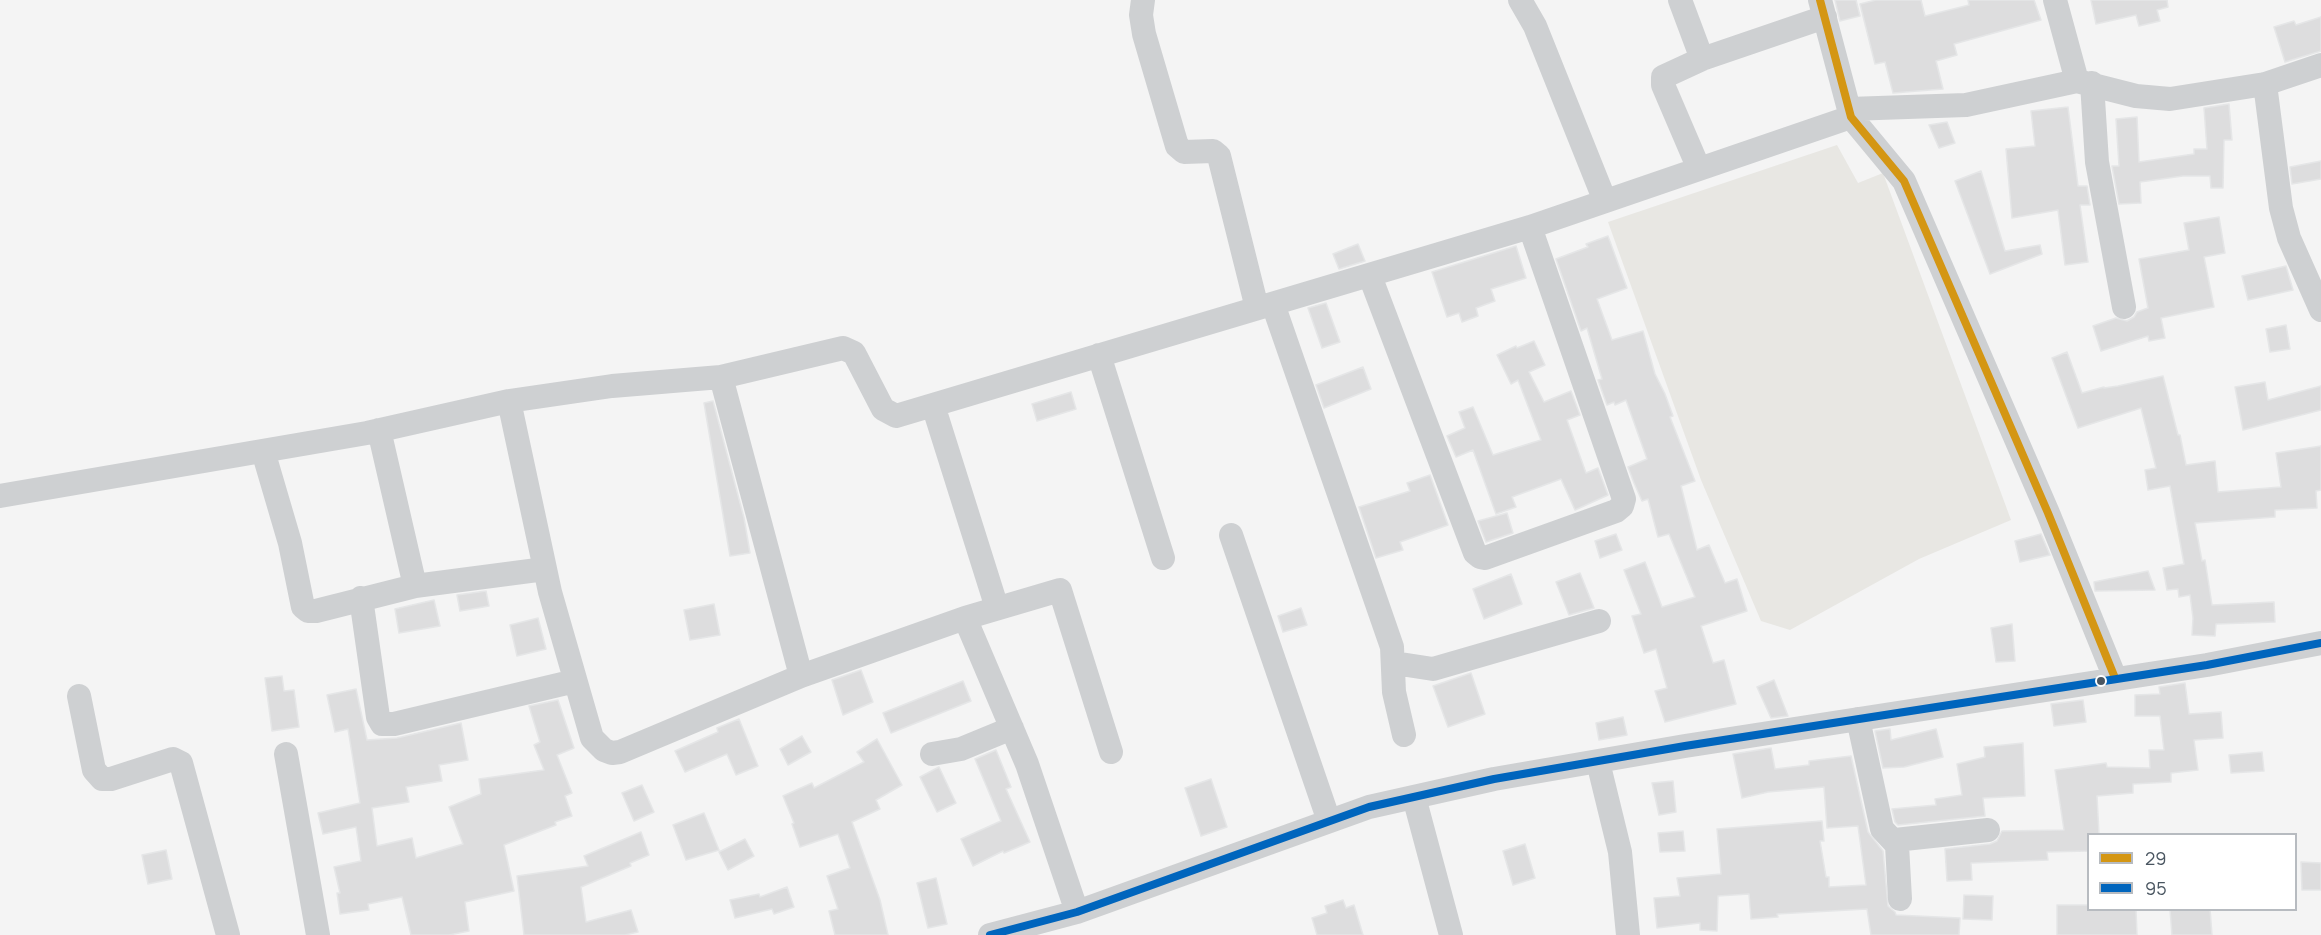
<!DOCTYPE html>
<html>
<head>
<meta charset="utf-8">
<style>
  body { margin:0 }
  #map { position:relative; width:2321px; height:935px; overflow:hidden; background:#f4f4f4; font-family:Manrope,sans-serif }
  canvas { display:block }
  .legend { position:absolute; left:2087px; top:833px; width:210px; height:78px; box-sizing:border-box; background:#fff; border:2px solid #b7bbc0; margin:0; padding:8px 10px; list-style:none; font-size:18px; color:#4a5661 }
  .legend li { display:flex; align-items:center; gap:12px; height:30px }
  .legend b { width:30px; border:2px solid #b7bbc0 }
</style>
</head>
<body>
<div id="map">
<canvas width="2321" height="935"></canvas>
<ul class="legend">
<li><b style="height:8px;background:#d49613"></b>29</li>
<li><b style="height:8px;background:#0065bd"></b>95</li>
</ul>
</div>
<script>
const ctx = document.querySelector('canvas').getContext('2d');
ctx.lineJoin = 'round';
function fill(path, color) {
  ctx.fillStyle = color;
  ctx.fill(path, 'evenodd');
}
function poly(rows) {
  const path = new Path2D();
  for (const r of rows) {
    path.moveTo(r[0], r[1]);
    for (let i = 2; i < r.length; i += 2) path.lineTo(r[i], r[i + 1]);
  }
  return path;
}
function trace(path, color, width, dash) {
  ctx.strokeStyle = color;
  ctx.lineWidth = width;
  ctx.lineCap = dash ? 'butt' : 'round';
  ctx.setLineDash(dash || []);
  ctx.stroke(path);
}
fill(poly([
  [1837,145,1858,183,1883,173,2011,520,1919,559,1790,630,1761,621,1701,480,1608,222]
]), '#e8e7e3');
const building = poly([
  [1835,0,1856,0,1860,16,1840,21,1835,0],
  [1876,0,1921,0,1925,16,1969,5,1968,0,2034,0,2041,20,1954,44,1957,55,1936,61,1943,89,1893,93,1885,62,1875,64,1860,4,1876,0],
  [2091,0,2167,0,2168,7,2157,10,2160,21,2139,26,2136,15,2096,24,2091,0],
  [2321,17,2321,51,2285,62,2274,27,2294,21,2296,25,2321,17],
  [2229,104,2232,140,2224,140,2223,188,2211,188,2210,176,2183,176,2140,182,2141,203,2119,204,2112,166,2119,166,2116,119,2137,117,2139,162,2194,154,2194,149,2207,149,2204,108,2229,104],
  [2068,107,2078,186,2087,186,2090,205,2080,205,2088,262,2065,265,2058,210,2012,218,2006,149,2035,146,2031,111,2068,107],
  [1947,122,1955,143,1939,148,1929,125,1947,122],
  [2321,161,2321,179,2292,184,2290,167,2321,161],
  [1981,171,2005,251,2040,245,2042,254,1990,274,1955,181,1981,171],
  [2219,217,2225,253,2204,257,2214,307,2161,318,2165,338,2149,341,2148,336,2101,351,2093,326,2116,318,2127,321,2134,317,2137,312,2148,308,2139,259,2189,250,2184,223,2219,217],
  [1608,236,1627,288,1597,299,1612,340,1643,331,1655,374,1665,394,1673,416,1670,417,1695,481,1681,486,1697,550,1709,545,1725,583,1737,579,1747,611,1701,626,1713,663,1724,660,1736,704,1665,722,1655,691,1667,688,1656,649,1644,653,1632,616,1641,614,1624,570,1645,562,1662,607,1695,597,1669,534,1658,537,1648,499,1642,501,1634,483,1628,467,1647,459,1626,400,1615,405,1614,402,1607,405,1598,380,1602,379,1587,328,1581,331,1556,259,1588,247,1586,244,1608,236],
  [1358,244,1365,261,1339,269,1333,254,1358,244],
  [1516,246,1526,278,1491,289,1495,301,1476,308,1478,316,1462,322,1459,313,1447,317,1432,272,1516,246],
  [2286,266,2293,290,2248,300,2242,276,2286,266],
  [1326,303,1340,342,1322,348,1308,308,1326,303],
  [2286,325,2290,349,2270,352,2266,329,2286,325],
  [1534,341,1545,365,1529,372,1544,402,1571,391,1580,415,1567,420,1586,473,1598,468,1608,495,1575,510,1561,479,1512,497,1516,507,1496,514,1473,450,1456,457,1447,436,1465,428,1459,412,1473,407,1493,455,1541,440,1518,380,1511,384,1497,355,1516,346,1517,348,1534,341],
  [2067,352,2082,393,2104,387,2104,388,2118,386,2163,376,2178,435,2180,435,2186,465,2215,461,2218,492,2281,487,2276,453,2321,446,2321,490,2316,491,2317,508,2275,510,2275,517,2195,523,2202,561,2205,560,2212,605,2274,602,2275,622,2216,624,2215,636,2192,635,2193,618,2190,595,2179,597,2178,589,2167,590,2163,568,2184,564,2170,486,2148,490,2145,470,2156,468,2141,408,2078,428,2052,358,2067,352],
  [1363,367,1371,389,1324,408,1316,385,1363,367],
  [2265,382,2268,400,2321,386,2321,410,2243,430,2235,387,2265,382],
  [1071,392,1076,409,1037,421,1032,404,1071,392],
  [713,401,744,518,750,553,730,556,704,403,713,401],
  [1430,475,1448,525,1400,542,1403,550,1376,558,1359,507,1410,491,1407,483,1430,475],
  [1507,513,1513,533,1486,542,1478,521,1507,513],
  [1616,534,1622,550,1600,558,1595,541,1616,534],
  [2041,534,2050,555,2020,562,2015,541,2041,534],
  [2148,571,2155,590,2095,591,2094,582,2148,571],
  [1580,573,1594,608,1569,615,1556,582,1580,573],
  [1511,574,1522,604,1484,619,1473,589,1511,574],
  [486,591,489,606,460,611,457,595,486,591],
  [434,600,440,626,399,633,395,609,434,600],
  [714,604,720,635,690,640,684,610,714,604],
  [1301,608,1307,625,1283,632,1278,616,1301,608],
  [538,618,546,649,517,656,510,625,538,618],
  [2012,624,2015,661,1996,662,1991,628,2012,624],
  [861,670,873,702,843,715,832,680,861,670],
  [1471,673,1485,714,1448,727,1433,686,1471,673],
  [282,676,284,691,294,690,299,727,272,731,265,678,282,676],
  [1774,680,1788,716,1771,718,1757,687,1774,680],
  [963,681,971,701,891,733,883,713,963,681],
  [2185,683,2189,714,2221,712,2223,738,2194,740,2198,770,2171,773,2171,782,2133,784,2133,793,2097,796,2099,834,2088,834,2088,851,2047,852,2048,860,1971,863,1972,880,1947,881,1945,849,1990,844,1997,841,2002,831,2064,830,2055,770,2106,763,2107,767,2150,768,2149,750,2164,750,2160,716,2135,716,2135,695,2160,694,2159,687,2185,683],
  [356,689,367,740,397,738,461,723,468,760,439,765,442,781,406,787,409,802,372,808,377,846,412,838,416,858,463,844,449,807,481,794,479,779,544,770,534,745,540,742,529,706,558,700,574,748,557,755,572,793,565,796,572,816,555,822,556,825,504,845,514,891,465,902,469,931,449,935,411,935,402,897,368,904,369,910,340,914,337,893,340,893,334,867,361,861,356,827,323,834,318,813,360,803,348,729,335,732,327,695,356,689],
  [2083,700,2086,722,2054,726,2051,704,2083,700],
  [1623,717,1627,735,1599,740,1596,723,1623,717],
  [739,719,758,766,736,775,727,754,685,772,675,751,718,732,717,728,739,719],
  [1890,729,1891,740,1936,729,1943,757,1904,767,1883,768,1875,731,1890,729],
  [802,736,811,752,788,765,780,749,802,736],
  [877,739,902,785,876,800,880,809,852,822,880,900,888,935,835,935,829,911,838,909,827,876,850,868,838,834,800,847,792,824,794,823,783,796,812,783,814,788,864,762,857,752,877,739],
  [2023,743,2025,796,1983,798,1985,816,1898,825,1895,822,1892,809,1936,805,1935,799,1962,795,1957,764,1985,757,1984,747,2023,743],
  [1771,748,1775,769,1809,765,1809,761,1851,756,1868,832,1883,851,1888,906,1895,912,1896,915,1960,918,1959,935,1871,935,1867,909,1777,914,1778,917,1751,919,1749,894,1718,896,1717,931,1700,930,1700,923,1657,928,1654,898,1680,896,1677,878,1721,874,1717,829,1822,821,1824,841,1820,841,1826,877,1829,877,1829,887,1866,885,1858,826,1827,828,1824,787,1768,792,1742,798,1733,754,1771,748],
  [996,750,1011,787,1006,789,1030,842,1004,853,1003,851,973,866,961,839,1001,821,975,759,996,750],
  [2262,752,2264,771,2231,773,2229,755,2262,752],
  [939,767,956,803,937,812,920,777,939,767],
  [1211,779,1227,827,1201,836,1185,788,1211,779],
  [1673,781,1676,812,1659,815,1652,783,1673,781],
  [642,785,654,812,634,821,622,793,642,785],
  [704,813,719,850,686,860,673,825,704,813],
  [1683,831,1685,851,1660,852,1658,833,1683,831],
  [641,832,649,855,630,863,631,866,581,887,586,922,631,910,638,932,625,935,524,935,517,876,588,866,584,856,641,832],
  [745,839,754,856,728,870,719,852,745,839],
  [1525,844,1535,878,1513,885,1503,851,1525,844],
  [166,850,172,879,148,884,142,855,166,850],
  [2301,862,2321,863,2321,890,2302,890,2301,862],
  [936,878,947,924,928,928,917,883,936,878],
  [787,887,794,907,774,914,772,909,735,918,730,900,759,894,760,897,787,887],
  [1964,895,1993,896,1992,920,1963,919,1964,895],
  [1343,900,1346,908,1354,905,1363,935,1317,935,1312,918,1327,913,1325,906,1343,900],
  [2057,905,2088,905,2088,909,2136,909,2137,935,2057,935,2057,905],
  [2210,909,2212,935,2172,935,2170,910,2210,909]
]);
fill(building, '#ddddde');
trace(building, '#e5e6e7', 1.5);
trace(poly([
  [1143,0,1141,15,1144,34,1177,146,1184,152,1213,151,1219,156,1257,308],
  [1520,0,1535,26,1605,201],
  [1680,0,1702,59],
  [1820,0,1851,117,1904,181,2048,513,2115,678],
  [2055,0,2077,81],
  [2092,83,2097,162,2124,307],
  [2265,84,2281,208,2289,238,2321,310],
  [1849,109,1966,105,2077,81,2136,96,2170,99,2265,84,2321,65],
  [1699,169,1663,85,1663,77,1702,59,1825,17],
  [1370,276,1475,553,1480,557,1485,558,1616,511,1622,506,1624,499,1530,227],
  [1273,304,1392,647,1394,692,1404,735],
  [1099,355,1163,558],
  [721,377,801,676],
  [509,401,550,592,592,738,604,750,612,753,620,752,801,676,965,618,1060,590,1111,752],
  [933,405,997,608],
  [379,430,415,586],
  [263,451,290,543,303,607,308,611,316,611,415,586,545,569],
  [0,496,367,433,509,401,612,386,721,377,843,348,854,353,883,409,896,416,1530,227,1851,117],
  [1231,535,1329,821],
  [361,598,378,717,382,724,394,724,575,681],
  [965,618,1027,764,1077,912],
  [1394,663,1433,669,1599,621],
  [79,696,94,770,102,779,111,779,173,759,181,763,228,935],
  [1858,719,1882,829,1897,845,1900,899],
  [286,754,318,935],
  [932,754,961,749,1012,728],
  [1598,762,1620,852,1628,935],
  [1414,797,1451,935],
  [1895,840,1988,830],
  [990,935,1077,912,1369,807,1494,779,1685,746,2207,665,2321,643]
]), '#ced0d2', 24);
trace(poly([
  [1820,0,1851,117,1904,181,2048,513,2115,678]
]), '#d49613', 8);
trace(poly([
  [990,935,1077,912,1369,807,1494,779,1685,746,2207,665,2321,643]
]), '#0065bd', 8);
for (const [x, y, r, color] of [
  [2101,681,5,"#4a5661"]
]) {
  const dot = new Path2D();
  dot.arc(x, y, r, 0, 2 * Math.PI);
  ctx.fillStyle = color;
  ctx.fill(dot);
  trace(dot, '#fff', 2);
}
</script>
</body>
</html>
